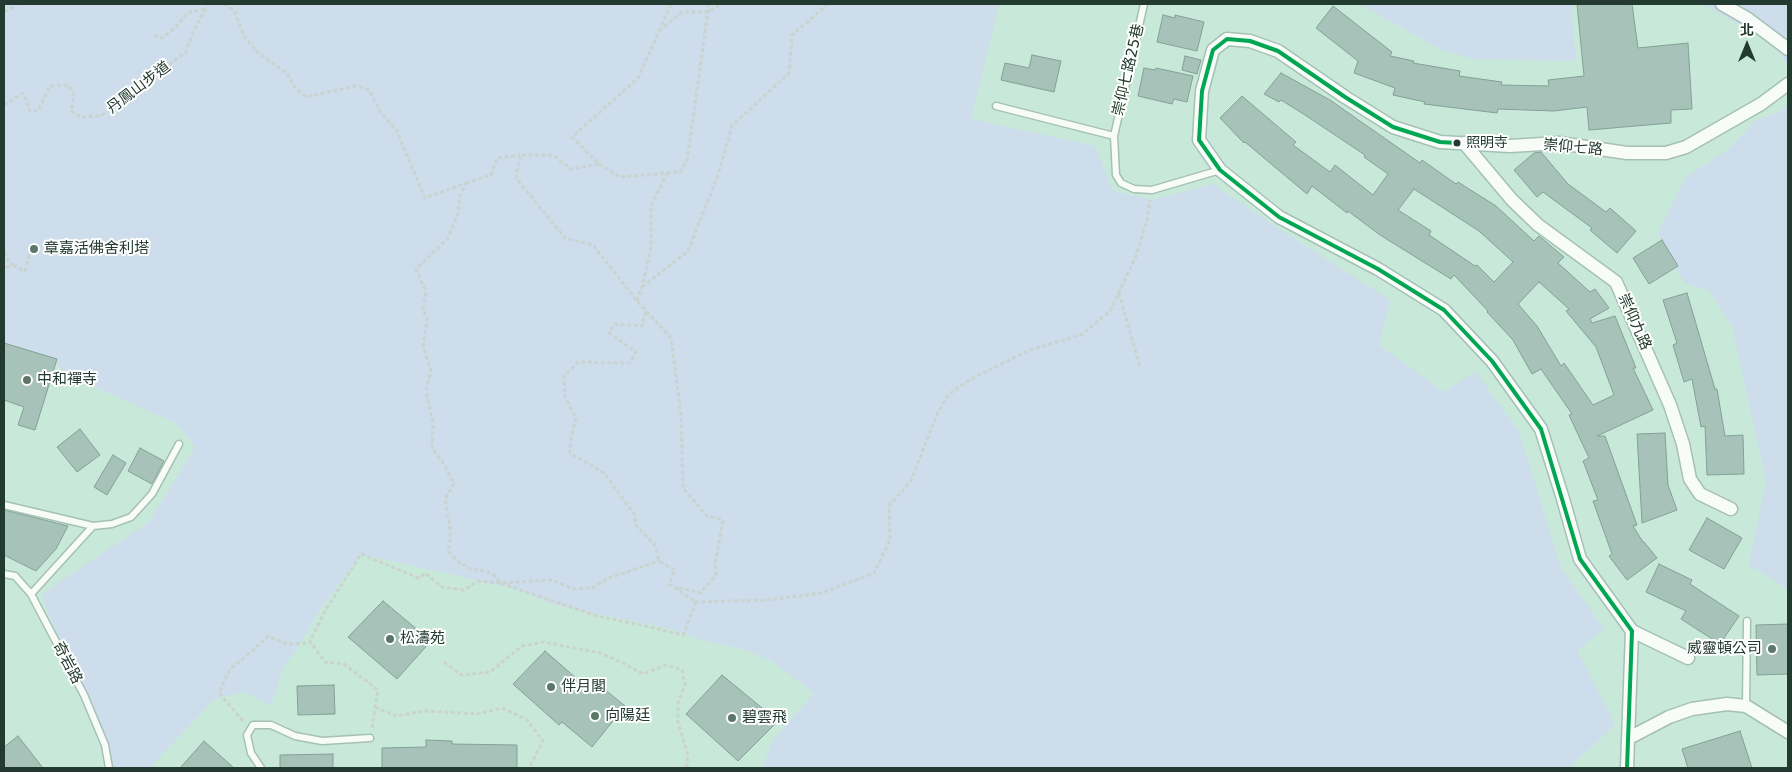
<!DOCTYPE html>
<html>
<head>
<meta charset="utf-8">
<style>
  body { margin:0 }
  #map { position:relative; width:1792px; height:772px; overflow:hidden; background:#c8e9d9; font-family:"DejaVu Sans","Noto Sans TC",sans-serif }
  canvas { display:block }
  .frame { position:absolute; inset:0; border:5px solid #223a2f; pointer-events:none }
  .north { position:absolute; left:1722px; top:20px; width:50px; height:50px; -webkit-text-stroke:4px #fff; paint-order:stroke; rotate:0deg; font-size:14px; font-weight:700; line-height:20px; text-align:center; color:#223a2f }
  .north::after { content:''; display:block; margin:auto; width:18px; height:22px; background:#223a2f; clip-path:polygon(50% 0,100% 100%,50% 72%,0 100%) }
</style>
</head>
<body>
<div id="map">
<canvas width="1792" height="772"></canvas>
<div class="frame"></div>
<div class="north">北</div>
</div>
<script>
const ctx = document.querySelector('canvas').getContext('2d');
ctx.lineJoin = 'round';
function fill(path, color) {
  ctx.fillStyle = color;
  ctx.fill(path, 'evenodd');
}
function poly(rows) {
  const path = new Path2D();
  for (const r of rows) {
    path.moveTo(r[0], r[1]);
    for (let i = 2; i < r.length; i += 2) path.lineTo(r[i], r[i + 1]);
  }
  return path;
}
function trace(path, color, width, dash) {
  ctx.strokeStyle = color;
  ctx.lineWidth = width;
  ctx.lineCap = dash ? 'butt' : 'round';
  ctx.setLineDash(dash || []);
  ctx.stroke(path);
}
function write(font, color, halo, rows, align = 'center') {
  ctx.font = font + ' "DejaVu Sans","Noto Sans TC",sans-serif';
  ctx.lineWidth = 4;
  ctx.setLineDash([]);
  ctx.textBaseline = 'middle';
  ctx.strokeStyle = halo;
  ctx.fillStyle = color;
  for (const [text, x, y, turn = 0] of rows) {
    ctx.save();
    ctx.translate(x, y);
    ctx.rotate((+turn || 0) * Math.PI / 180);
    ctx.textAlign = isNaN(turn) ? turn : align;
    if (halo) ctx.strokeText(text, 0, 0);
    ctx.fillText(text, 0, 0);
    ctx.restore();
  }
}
fill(poly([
  [4,4,999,4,971,119,1095,146,1113,191,1152,200,1213,184,1276,227,1390,300,1379,345,1444,392,1476,372,1519,432,1561,568,1604,629,1577,650,1615,725,1569,768,762,768,773,740,814,693,773,662,746,650,698,639,672,629,555,605,524,591,361,554,319,611,297,649,283,668,271,706,245,692,215,699,149,768,111,768,41,595,150,521,195,447,176,423,63,373,58,365,4,346],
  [1359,4,1571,4,1576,61,1475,59,1444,51],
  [1705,4,1788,4,1788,67,1774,43,1712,10],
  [1788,104,1788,589,1749,565,1766,481,1732,326,1709,290,1685,284,1658,233,1686,177,1730,148,1755,121,1781,111]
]), '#cdddec');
const building = poly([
  [1577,4,1632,4,1638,48,1688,43,1692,109,1671,110,1671,123,1589,130,1587,107,1554,111,1498,109,1497,113,1424,104,1425,102,1393,95,1395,88,1354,73,1358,61,1316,28,1333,6,1392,52,1390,56,1414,61,1413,63,1460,71,1459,76,1502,82,1501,85,1549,86,1548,80,1584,76,1577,4],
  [1163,15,1175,18,1175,15,1204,22,1197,51,1157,42,1163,15],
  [1032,55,1061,61,1054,92,1001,80,1005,63,1029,68,1032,55],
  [1185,56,1201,60,1197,74,1182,70,1185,56],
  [1144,68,1155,70,1156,68,1193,76,1187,102,1174,99,1172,104,1138,96,1144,68],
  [1281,73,1330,100,1420,163,1422,160,1456,184,1458,182,1496,206,1534,241,1539,236,1564,257,1558,263,1590,292,1595,289,1609,308,1590,319,1592,323,1615,316,1636,368,1633,368,1653,410,1597,436,1605,436,1637,525,1633,526,1643,542,1644,542,1657,558,1627,580,1609,556,1612,554,1593,501,1598,500,1583,461,1589,458,1569,415,1572,414,1541,369,1532,374,1513,340,1487,312,1488,311,1454,275,1451,279,1380,235,1348,211,1347,213,1312,186,1307,194,1245,142,1244,143,1220,118,1242,96,1296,142,1293,145,1330,172,1335,165,1373,195,1388,174,1364,157,1365,155,1305,115,1281,100,1279,102,1264,94,1281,73],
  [1414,189,1479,231,1513,262,1494,282,1477,265,1475,266,1429,235,1431,231,1398,210,1414,189],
  [1539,282,1569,309,1566,311,1596,347,1614,395,1593,405,1564,363,1561,366,1537,326,1518,304,1539,282],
  [1541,152,1568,184,1606,212,1610,208,1636,231,1617,253,1590,230,1592,228,1543,192,1537,197,1514,170,1534,153,1541,152],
  [1662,240,1678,266,1649,284,1633,258,1662,240],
  [1687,293,1715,389,1717,389,1725,436,1743,435,1744,474,1707,475,1705,426,1701,427,1692,379,1684,382,1673,345,1677,343,1663,300,1687,293],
  [4,343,57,359,35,430,18,425,24,407,4,400,4,343],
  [80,429,100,455,77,472,57,447,80,429],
  [1665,433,1668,485,1677,510,1642,523,1637,434,1665,433],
  [140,448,164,461,152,484,128,471,140,448],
  [113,455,126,463,107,495,94,487,113,455],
  [4,510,68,526,56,549,36,571,4,555,4,510],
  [1707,518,1742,538,1724,569,1689,550,1707,518],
  [1659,564,1692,580,1690,584,1739,616,1720,644,1681,619,1686,611,1646,592,1659,564],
  [383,601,431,641,397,679,348,637,383,601],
  [1788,624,1788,674,1757,675,1756,625,1788,624],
  [545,651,592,692,598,684,625,706,592,747,562,722,559,725,513,684,545,651],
  [722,675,778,721,738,761,686,714,722,675],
  [334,685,335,714,298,715,297,686,334,685],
  [1740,731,1752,768,1688,768,1682,749,1740,731],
  [18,736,43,768,4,768,4,747,18,736],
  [426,740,452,741,452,744,517,745,517,768,382,768,382,748,426,747,426,740],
  [204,741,234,768,180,768,204,741],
  [333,754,333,768,280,768,280,755,333,754]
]);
fill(building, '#a6c2b9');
trace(building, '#83a096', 1);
const service = poly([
  [1144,4,1114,136,1116,175,1121,183,1134,189,1152,190,1220,170],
  [996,106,1114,136],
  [4,505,93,526,31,594],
  [93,526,112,524,131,517,152,494,179,444],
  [4,574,15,576,31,594,84,695,105,745,109,768],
  [1746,706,1747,621],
  [261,768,251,753,247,735,253,725,271,725,295,736,322,741,370,738]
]);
const minor = poly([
  [1722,4,1748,19,1788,49],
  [1464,143,1512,200,1538,225,1616,282,1670,405,1683,444,1690,479,1700,494,1731,509],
  [1688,658,1632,631,1580,559,1563,499,1541,429,1492,361,1444,310,1378,269,1279,217,1220,170,1199,140,1202,91,1213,50,1227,39,1250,41,1278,51,1345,97,1393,127,1440,142,1510,146,1559,143,1627,153,1666,153,1686,147,1761,104,1788,84],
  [1629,738,1669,717,1692,709,1727,704,1746,706,1788,732],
  [1627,768,1632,631]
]);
trace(service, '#a6c0b4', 9);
trace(minor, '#a6c0b4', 15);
trace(poly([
  [224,4,234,10,244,36,258,53,287,73,293,85,306,97,355,86,369,90,381,113,397,131,425,198,466,183,460,195,458,213,448,238,416,269,426,292,423,309,427,319,423,347,431,370,426,391,433,423,432,449,444,464,454,484,445,499,450,528,450,542,448,551,462,565,466,565,470,569,486,571,494,575,500,583,597,616,646,626,683,635,696,602,669,584,675,570,659,561,654,544,637,527,634,514,604,473,570,453,571,438,576,418,565,397,564,377,578,362,630,363,636,352,609,333,615,324,642,326,646,311],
  [671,4,638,78,572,137,599,164,571,169,553,155,520,155,516,178,565,238,593,245,637,301,671,338,681,415,683,488,707,516,723,520,715,565,716,575,700,593,676,587],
  [4,12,12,8,16,4],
  [659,31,682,12,708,12,721,4],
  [154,35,162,38,176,27,187,13,204,9],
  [4,105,23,93,30,111,38,111,50,86,68,85,74,95,71,111,81,117,101,116,186,52,193,32,208,4],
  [599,164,620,177,680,172,687,161,709,4],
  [466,183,491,175,497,158,520,155],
  [4,252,10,263,13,265,4,268],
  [13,265,25,271,29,255],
  [642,287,688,251,717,178,732,126,789,73,792,35,828,4],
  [1119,293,1140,367],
  [637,301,642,287,651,247,651,205,667,174],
  [695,602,767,600,822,593,874,573,890,540,889,506,911,481,936,416,948,395,969,380,1030,350,1083,334,1110,311,1136,256,1147,220,1150,200],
  [444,662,462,675,490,672,522,646,544,642,600,653,621,662,643,674,666,665,682,670,685,685,678,703,678,723,687,751,688,764,684,768],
  [375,707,396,716,425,711,477,714,502,708,526,719,543,741,529,768],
  [243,721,219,693,230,669,250,653,268,636,287,644,311,643],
  [372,728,378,690,344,664,325,662,310,641,325,611,361,554,419,578,425,573,442,587,464,590,478,581,500,583,552,580,573,589,592,588,609,578,659,561]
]), '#cad3cf', 3, [4, 2.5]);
trace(service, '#f7fcf9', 6);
trace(minor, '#f7fcf9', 12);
trace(poly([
  [1457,143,1440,142,1393,127,1345,97,1278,51,1250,41,1227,39,1213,50,1202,91,1199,140,1220,170,1279,217,1378,269,1444,310,1492,361,1541,429,1580,559,1632,631],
  [1627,768,1632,631]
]), '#00a651', 4);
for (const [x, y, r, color] of [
  [1457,143,4.5,"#223a2f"],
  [34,249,5,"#5c776a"],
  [27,380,5,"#5c776a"],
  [390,639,5,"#5c776a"],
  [1772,649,5,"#5c776a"],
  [551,687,5,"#5c776a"],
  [595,716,5,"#5c776a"],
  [732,718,5,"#5c776a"]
]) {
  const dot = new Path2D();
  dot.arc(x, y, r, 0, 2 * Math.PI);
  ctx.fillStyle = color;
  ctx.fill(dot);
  trace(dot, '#fff', 2);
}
write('14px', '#223a2f', '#fff', [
  ["照明寺",1466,143]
], 'left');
write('15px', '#223a2f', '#fff', [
  ["崇仰七路25巷",1129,70,-77],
  ["丹鳳山步道",139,88,-37],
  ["崇仰七路",1573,148,5],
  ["崇仰九路",1634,322,66],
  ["奇岩路",67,663,62]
]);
write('15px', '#223a2f', '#fff', [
  ["章嘉活佛舍利塔",44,249],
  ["中和禪寺",37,380],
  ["松濤苑",400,639],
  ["威靈頓公司",1762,649,"right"],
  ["伴月閣",561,687],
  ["向陽廷",605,716],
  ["碧雲飛",742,718]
], 'left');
</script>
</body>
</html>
